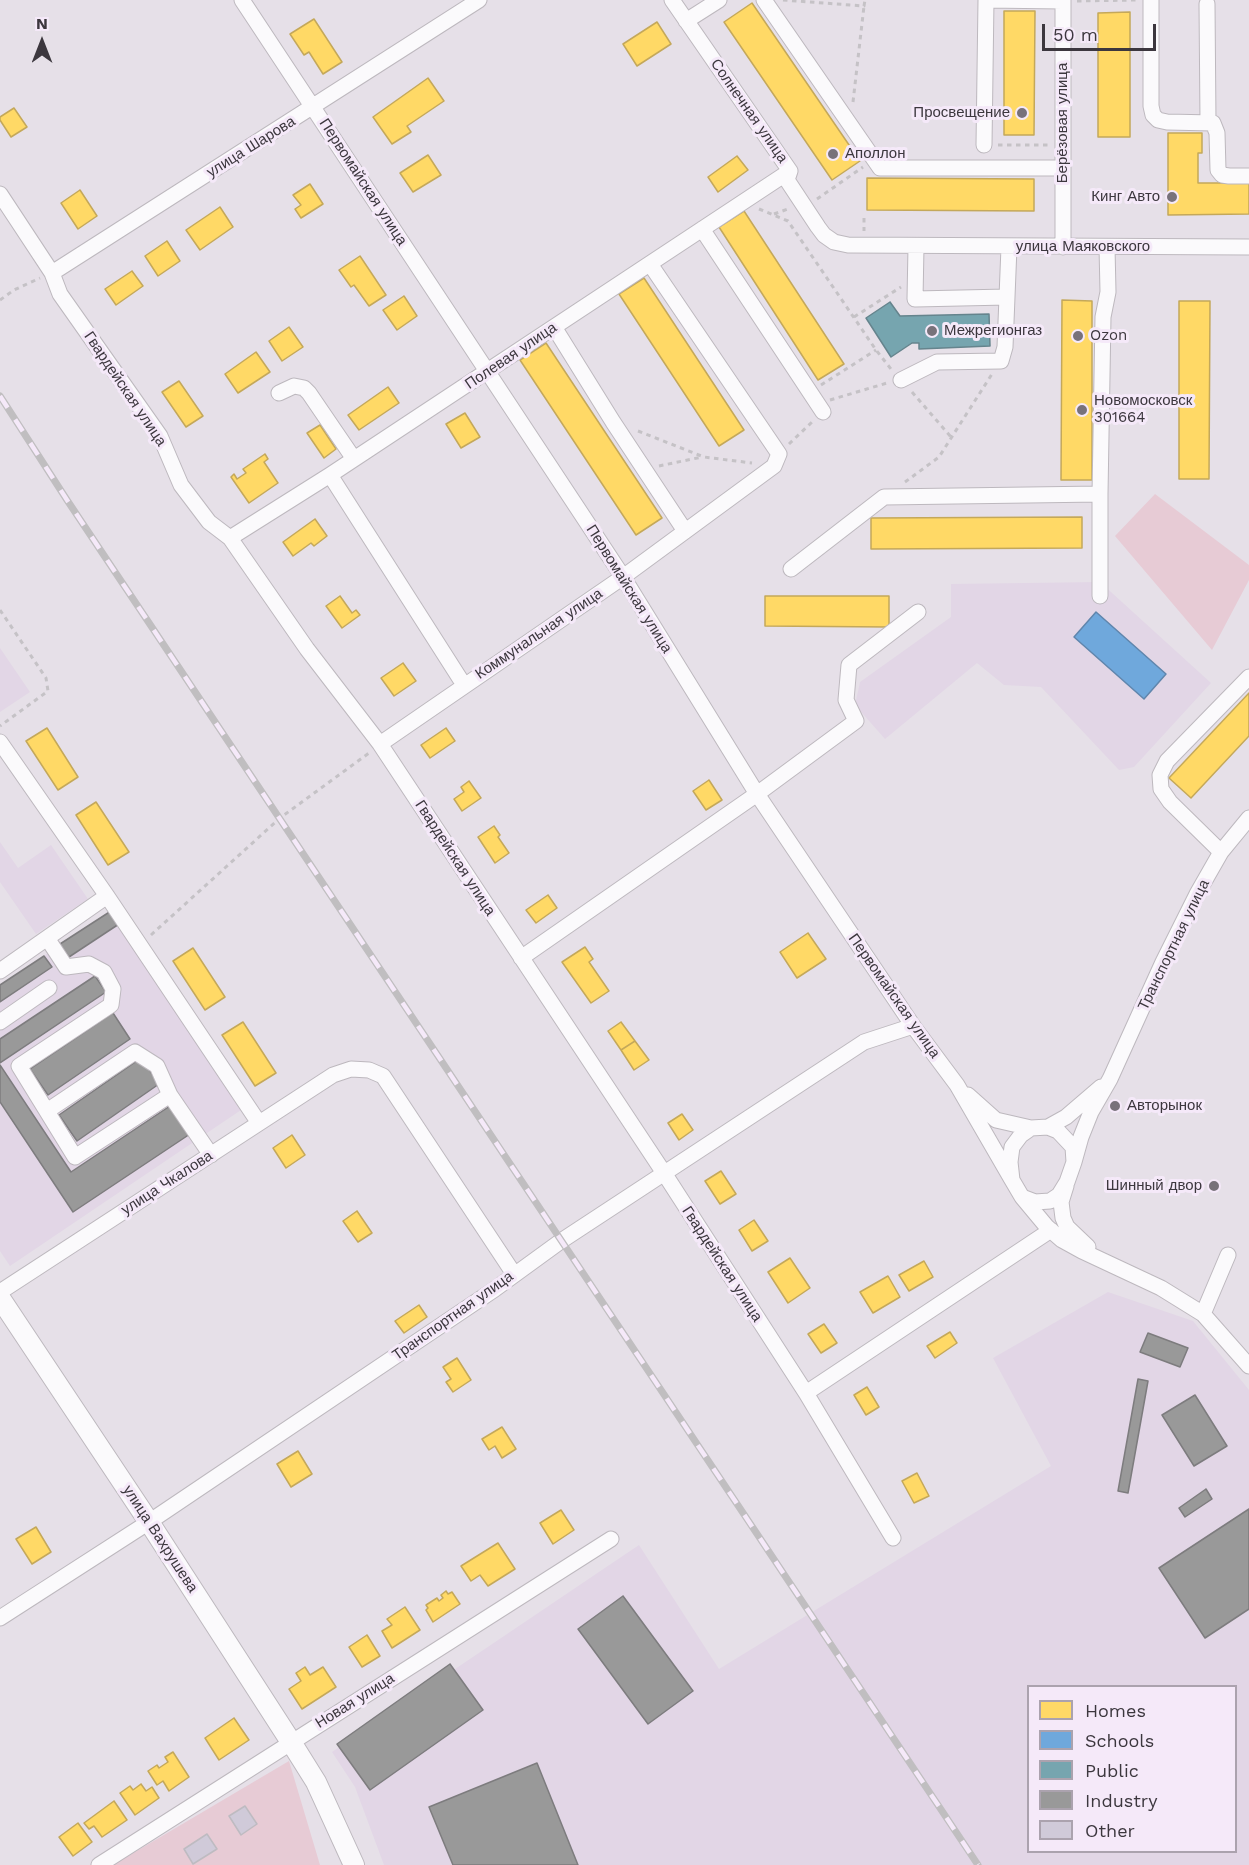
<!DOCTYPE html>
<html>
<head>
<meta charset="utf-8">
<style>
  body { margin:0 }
  #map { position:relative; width:1249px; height:1865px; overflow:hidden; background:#e6e0e8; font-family:"Work Sans",sans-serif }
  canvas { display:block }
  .legend { position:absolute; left:1027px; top:1685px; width:210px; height:168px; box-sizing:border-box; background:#f5e9f9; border:2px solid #aba2ae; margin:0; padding:8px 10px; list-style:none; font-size:18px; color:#3c373e }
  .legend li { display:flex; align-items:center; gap:12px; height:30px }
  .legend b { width:30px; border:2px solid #aba2ae }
  .north { position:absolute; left:12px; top:12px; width:60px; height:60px; -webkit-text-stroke:4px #f5e9f9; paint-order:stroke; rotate:0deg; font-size:16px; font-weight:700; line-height:24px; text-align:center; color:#3c373e }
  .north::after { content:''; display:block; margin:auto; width:21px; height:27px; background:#3c373e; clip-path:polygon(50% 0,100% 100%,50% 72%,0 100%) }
  .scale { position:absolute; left:1042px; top:24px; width:114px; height:27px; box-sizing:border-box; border:3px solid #3c373e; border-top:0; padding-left:8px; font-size:18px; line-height:21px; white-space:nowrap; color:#3c373e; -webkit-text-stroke:4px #f5e9f9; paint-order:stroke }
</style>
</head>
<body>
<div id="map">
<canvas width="1249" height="1865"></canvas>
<ul class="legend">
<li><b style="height:16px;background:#ffd966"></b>Homes</li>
<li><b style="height:16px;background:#6fa8dc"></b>Schools</li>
<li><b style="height:16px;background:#76a5af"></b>Public</li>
<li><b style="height:16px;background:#999"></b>Industry</li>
<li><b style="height:16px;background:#d0cad9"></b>Other</li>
</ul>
<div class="north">N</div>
<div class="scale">50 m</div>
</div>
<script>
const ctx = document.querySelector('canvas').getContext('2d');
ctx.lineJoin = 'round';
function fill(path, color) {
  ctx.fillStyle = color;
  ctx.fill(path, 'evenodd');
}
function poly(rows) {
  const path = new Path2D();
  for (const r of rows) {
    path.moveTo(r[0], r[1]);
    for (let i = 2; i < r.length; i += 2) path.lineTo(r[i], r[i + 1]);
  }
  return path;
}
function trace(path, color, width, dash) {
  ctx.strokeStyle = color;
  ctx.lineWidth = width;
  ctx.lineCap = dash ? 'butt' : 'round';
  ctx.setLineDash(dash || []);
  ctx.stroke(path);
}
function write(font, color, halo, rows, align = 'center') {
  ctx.font = font + ' "Work Sans",sans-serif';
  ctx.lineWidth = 6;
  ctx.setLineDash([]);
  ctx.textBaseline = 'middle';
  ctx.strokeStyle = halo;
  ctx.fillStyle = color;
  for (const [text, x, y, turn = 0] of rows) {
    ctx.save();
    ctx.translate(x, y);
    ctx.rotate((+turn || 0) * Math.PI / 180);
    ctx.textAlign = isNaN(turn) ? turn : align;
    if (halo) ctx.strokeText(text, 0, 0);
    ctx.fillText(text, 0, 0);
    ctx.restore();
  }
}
fill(poly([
  [1100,582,1211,683,1134,767,1119,770,1041,687,1004,685,977,663,885,739,855,705,860,682,951,617,951,584],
  [0,648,30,692,0,712],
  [0,842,18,868,51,845,88,899,36,934,0,882],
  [111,911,244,1108,10,1266,0,1251,0,985],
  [1108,1292,1193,1321,1249,1390,1249,1865,384,1865,355,1787,332,1752,639,1545,719,1669,1051,1466,993,1358],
  [1028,1686,1236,1686,1236,1852,1028,1852]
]), '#e2d6e6');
fill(poly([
  [1155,494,1249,565,1249,580,1212,650,1115,536],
  [289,1761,320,1865,113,1865]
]), '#e7cbd5');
const homes = poly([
  [752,3,860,161,832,180,724,22,752,3],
  [1004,11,1035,11,1034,135,1004,135,1004,11],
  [1130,12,1130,137,1098,137,1098,13,1130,12],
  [314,19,342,62,323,74,309,52,304,55,290,34,314,19],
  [657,22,671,44,637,66,623,44,657,22],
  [428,78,444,101,407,126,411,132,392,144,373,117,428,78],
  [14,108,27,127,11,137,0,120,0,117,14,108],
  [1168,133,1202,133,1202,153,1198,153,1198,183,1232,183,1249,178,1249,214,1168,215,1168,133],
  [428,155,441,175,413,192,400,173,428,155],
  [737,156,748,170,718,192,708,177,737,156],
  [867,178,1034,179,1034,211,867,210,867,178],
  [310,184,323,204,301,218,295,209,301,205,293,195,310,184],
  [80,190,97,216,78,229,61,203,80,190],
  [220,207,233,227,200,250,186,230,220,207],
  [744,211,844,364,818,380,719,227,744,211],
  [167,241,180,261,158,276,145,256,167,241],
  [360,256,386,295,369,306,354,285,351,287,339,270,360,256],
  [132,271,143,286,116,305,105,289,132,271],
  [644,278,744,430,719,446,619,294,644,278],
  [404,296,417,316,397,330,383,310,404,296],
  [1062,300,1092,301,1092,480,1061,480,1062,300],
  [1179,301,1210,301,1209,479,1179,479,1179,301],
  [289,327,303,347,282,361,269,341,289,327],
  [546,343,662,518,636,535,520,360,546,343],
  [256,352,270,372,238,393,225,374,256,352],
  [179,381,203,416,186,427,162,392,179,381],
  [388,387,399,403,359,430,348,415,388,387],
  [465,413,480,437,461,448,446,424,465,413],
  [320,425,336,449,324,458,307,433,320,425],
  [265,454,268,459,264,462,278,483,249,503,231,477,234,474,237,479,246,473,243,469,265,454],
  [1082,517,1082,548,871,549,871,518,1082,517],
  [315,519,327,536,314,546,311,543,293,556,283,542,315,519],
  [340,596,352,613,356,610,360,615,342,628,326,606,340,596],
  [765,596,889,596,889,627,765,626,765,596],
  [403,663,416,681,394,696,381,678,403,663],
  [1249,693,1249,736,1191,798,1169,778,1249,693],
  [47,728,78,777,58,790,26,741,47,728],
  [446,728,455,741,430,758,421,745,446,728],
  [709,780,722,800,706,810,693,791,709,780],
  [469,781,481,798,462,811,454,799,464,792,461,787,469,781],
  [96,802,129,852,108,865,76,815,96,802],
  [494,826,500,835,498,837,509,853,495,863,478,837,494,826],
  [548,895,557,908,536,923,526,910,548,895],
  [808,933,826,959,797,978,780,952,808,933],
  [585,947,593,959,589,962,609,991,591,1003,562,962,585,947],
  [193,948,225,997,205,1010,173,961,193,948],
  [243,1022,276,1073,255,1086,222,1035,243,1022],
  [621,1022,635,1041,621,1050,608,1031,621,1022],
  [635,1041,649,1060,634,1070,621,1050,635,1041],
  [682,1114,693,1130,679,1140,668,1123,682,1114],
  [292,1135,305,1155,286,1168,273,1148,292,1135],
  [721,1171,736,1194,720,1204,705,1181,721,1171],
  [357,1211,372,1233,358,1242,343,1221,357,1211],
  [754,1220,768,1241,752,1251,739,1230,754,1220],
  [790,1258,810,1288,788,1303,768,1272,790,1258],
  [924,1261,933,1277,909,1291,899,1275,924,1261],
  [888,1276,900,1297,873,1313,860,1292,888,1276],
  [419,1305,427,1317,404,1333,395,1321,419,1305],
  [824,1324,837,1343,821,1353,808,1334,824,1324],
  [950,1332,957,1343,935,1358,927,1346,950,1332],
  [457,1358,471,1380,453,1392,446,1382,451,1379,443,1367,457,1358],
  [867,1387,879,1407,866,1415,854,1395,867,1387],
  [502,1427,516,1449,502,1458,495,1446,489,1450,482,1439,502,1427],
  [298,1451,312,1474,291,1487,277,1464,298,1451],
  [917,1473,929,1496,914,1503,902,1481,917,1473],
  [561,1510,574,1530,553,1544,540,1523,561,1510],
  [36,1527,51,1552,32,1564,16,1539,36,1527],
  [498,1543,515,1569,488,1586,480,1575,471,1581,461,1566,498,1543],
  [446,1591,448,1594,452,1592,460,1604,433,1622,426,1610,428,1608,426,1605,437,1598,439,1601,443,1598,441,1595,446,1591],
  [405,1607,420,1630,392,1648,382,1631,392,1625,387,1619,405,1607],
  [367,1635,380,1656,362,1667,349,1647,367,1635],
  [305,1667,310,1675,323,1667,336,1687,302,1709,289,1689,301,1681,296,1673,305,1667],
  [234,1718,249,1740,219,1760,205,1738,234,1718],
  [173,1752,189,1777,169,1791,163,1781,157,1785,148,1771,157,1765,159,1768,168,1762,165,1757,173,1752],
  [141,1784,146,1791,152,1787,159,1798,135,1815,120,1793,130,1786,133,1790,141,1784],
  [114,1801,127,1820,102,1837,94,1826,89,1829,84,1823,114,1801],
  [78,1823,92,1842,73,1856,59,1837,78,1823]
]);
fill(homes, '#ffd966');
trace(homes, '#c4a85a', 1.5);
const schools = poly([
  [1096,612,1166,674,1144,699,1074,637,1096,612]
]);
fill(schools, '#6fa8dc');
trace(schools, '#6086ad', 1.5);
const public = poly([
  [890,302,900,316,989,314,990,346,919,349,919,343,912,343,891,357,866,318,890,302]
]);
fill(public, '#76a5af');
trace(public, '#65848d', 1.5);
const industry = poly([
  [111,911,119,924,69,957,60,944,111,911],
  [44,956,52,967,0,1002,0,985,44,956],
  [95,976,106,992,0,1063,0,1039,95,976],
  [113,1013,130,1039,48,1095,30,1069,113,1013],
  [141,1058,159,1084,77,1141,59,1115,141,1058],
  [0,1065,71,1172,170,1106,190,1134,73,1212,0,1102,0,1065],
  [1148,1333,1188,1348,1180,1367,1140,1352,1148,1333],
  [1138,1379,1148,1381,1128,1493,1118,1491,1138,1379],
  [1195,1395,1227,1446,1194,1466,1162,1415,1195,1395],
  [1206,1489,1212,1499,1185,1517,1179,1508,1206,1489],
  [1249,1509,1249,1609,1205,1638,1159,1568,1249,1509],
  [623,1596,693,1691,648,1724,578,1629,623,1596],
  [450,1664,483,1710,370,1790,337,1744,450,1664],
  [537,1763,578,1865,453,1865,429,1807,537,1763]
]);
fill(industry, '#999');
trace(industry, '#7d7c7e', 1.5);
const building = poly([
  [245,1806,257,1824,241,1835,229,1816,245,1806],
  [207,1834,217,1849,193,1864,184,1849,207,1834]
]);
fill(building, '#d0cad9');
trace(building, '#bebbc1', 1.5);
const minor = poly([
  [242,0,623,577,757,794,913,1026,957,1085,1012,1180],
  [672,0,790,171],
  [764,0,880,168,1063,168],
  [986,0,1063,1],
  [1151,0,1151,106,1153,115,1158,120,1167,122,1213,123,1217,133,1218,170,1222,175,1229,176,1249,176],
  [1207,4,1208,122],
  [686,21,719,0],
  [984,145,986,0],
  [790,171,787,180,818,227,824,235,834,242,848,245,1249,247],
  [0,194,52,273,60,294,160,436,181,485,209,522,230,538,307,649,380,744,664,1173,806,1393,893,1538],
  [702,229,823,412],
  [916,247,915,299,1007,297],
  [1063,247,1063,0],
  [52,273,479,0],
  [554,327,613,422,685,531],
  [901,380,937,362,1001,361,1005,347,1009,247],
  [279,393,294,386,304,388,309,393,354,459],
  [330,475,464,685],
  [230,538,330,475,790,171],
  [791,569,884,497,1100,494,1103,317,1108,292,1107,247],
  [1100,596,1100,494],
  [0,742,107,896,259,1123],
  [380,744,623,577,774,466,779,454,650,264],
  [1221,852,1170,802,1161,789,1160,775,1167,761,1249,677],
  [47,938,66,967,89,964,104,972,113,989,111,1005,19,1066,75,1157,170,1095],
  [521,958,757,794,856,721,846,700,849,665,918,612],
  [0,971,107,896],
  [0,1022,49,988],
  [968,1095,996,1120,1031,1128],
  [47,1111,135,1052,157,1066,170,1095,211,1155],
  [1048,1127,1066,1117,1101,1087],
  [1074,1162,1073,1147,1058,1131,1048,1127,1031,1128,1021,1135,1012,1147,1010,1162,1012,1180,1022,1197,1035,1202,1050,1201,1059,1195,1067,1182,1074,1162,1081,1137,1091,1112,1110,1079,1163,962,1197,894,1221,852,1249,818],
  [1066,1186,1061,1202,1063,1218,1067,1227,1088,1247],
  [1022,1197,1047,1227,1062,1240,1082,1251,1161,1288,1203,1314,1249,1366],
  [0,1292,333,1075,351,1069,369,1070,383,1076,514,1274],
  [1203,1314,1228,1255],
  [806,1393,1051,1230],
  [0,1618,149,1522,495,1289,561,1241,864,1042,913,1026],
  [99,1865,611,1539]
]);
const major = poly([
  [0,1298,149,1522,291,1742,316,1782,354,1865]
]);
trace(minor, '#bdb8be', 17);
trace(major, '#bdb8be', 22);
trace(poly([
  [783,0,864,6,865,0],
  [1077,1,1137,0],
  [853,102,864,6],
  [998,145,1048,145],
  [817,199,863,167],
  [759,209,788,221,876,350,891,369],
  [774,214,788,209],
  [864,218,864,231],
  [0,300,14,290,40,278],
  [854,317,901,287],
  [821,385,876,350],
  [912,392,951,437],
  [830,400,887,383],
  [638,431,704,457,752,463],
  [789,444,812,422],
  [659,466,702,457],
  [905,482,939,457,992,374],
  [0,610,46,678,48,691,0,726],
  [151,935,280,818,369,753]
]), '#c5c2c6', 3, [4.5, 4.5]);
trace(minor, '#fbfafc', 15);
trace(major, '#fbfafc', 20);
const rail = poly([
  [0,396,67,500,978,1865]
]);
trace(rail, '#c0bec0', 7);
trace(rail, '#f5e9f9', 4.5, [14]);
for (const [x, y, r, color] of [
  [1022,113,6,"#78727a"],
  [833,154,6,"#78727a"],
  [1172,197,6,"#78727a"],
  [932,331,6,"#78727a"],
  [1078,336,6,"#78727a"],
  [1082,410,6,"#78727a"],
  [1115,1106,6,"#78727a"],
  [1214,1186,6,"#78727a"]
]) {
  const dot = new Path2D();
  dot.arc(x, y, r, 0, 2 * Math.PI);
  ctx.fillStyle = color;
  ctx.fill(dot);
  trace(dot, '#f5e9f9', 2);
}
write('15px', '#3c373e', '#f5e9f9', [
  ["Солнечная улица",749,111,55],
  ["Берёзовая улица",1063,123,-90],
  ["улица Шарова",251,147,-32],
  ["Первомайская улица",363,182,57],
  ["улица Маяковского",1083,247],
  ["Полевая улица",511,356,-34],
  ["Гвардейская улица",125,389,56],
  ["Первомайская улица",629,589,58],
  ["Коммунальная улица",539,634,-34],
  ["Гвардейская улица",455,858,57],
  ["Транспортная улица",1174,945,-64],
  ["Первомайская улица",894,996,55],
  ["улица Чкалова",167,1183,-33],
  ["Гвардейская улица",722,1264,57],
  ["Транспортная улица",453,1316,-35],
  ["улица Вахрушева",160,1539,57],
  ["Новая улица",355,1701,-32]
]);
write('15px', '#3c373e', '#f5e9f9', [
  ["Просвещение",1010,113,"right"],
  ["Аполлон",845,154],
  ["Кинг Авто",1160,197,"right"],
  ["Межрегионгаз",944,331],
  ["Ozon",1090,336],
  ["Новомосковск",1094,401],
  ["301664",1094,418],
  ["Авторынок",1127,1106],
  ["Шинный двор",1202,1186,"right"]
], 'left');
</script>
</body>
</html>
